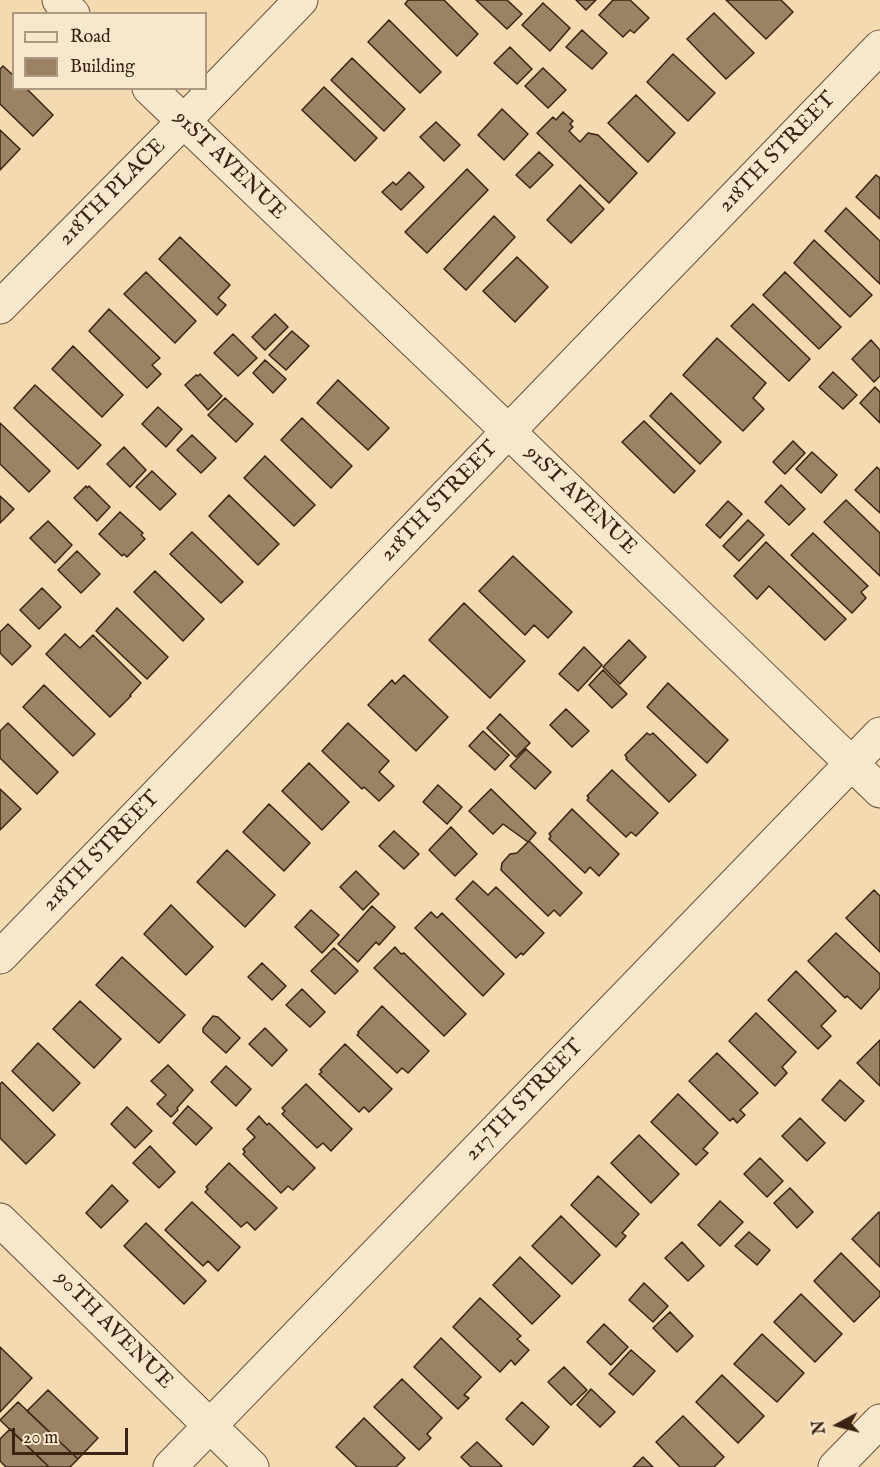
<!DOCTYPE html>
<html>
<head>
<meta charset="utf-8">
<style>
  body { margin:0 }
  #map { position:relative; width:880px; height:1467px; overflow:hidden; background:#f3dab0; font-family:"IM FELL English",serif }
  canvas { display:block }
  .legend { position:absolute; left:12px; top:12px; width:195px; height:78px; box-sizing:border-box; background:#f7e7cc; border:2px solid #ac9982; margin:0; padding:8px 10px; list-style:none; font-size:18px; color:#3b2314 }
  .legend li { display:flex; align-items:center; gap:12px; height:30px }
  .legend b { width:30px; border:2px solid #ac9982 }
  .north { position:absolute; left:808px; top:1395px; width:60px; height:60px; -webkit-text-stroke:4px #f7e7cc; paint-order:stroke; rotate:263deg; font-size:16px; font-weight:700; line-height:24px; text-align:center; color:#3b2314 }
  .north::after { content:''; display:block; margin:auto; width:21px; height:27px; background:#3b2314; clip-path:polygon(50% 0,100% 100%,50% 72%,0 100%) }
  .scale { position:absolute; left:12px; top:1428px; width:116px; height:27px; box-sizing:border-box; border:3px solid #3b2314; border-top:0; padding-left:8px; font-size:18px; line-height:21px; white-space:nowrap; color:#3b2314; -webkit-text-stroke:4px #f7e7cc; paint-order:stroke }
</style>
</head>
<body>
<div id="map">
<canvas width="880" height="1467"></canvas>
<ul class="legend">
<li><b style="height:8px;background:#f7e7cc"></b>Road</li>
<li><b style="height:16px;background:#9b8265"></b>Building</li>
</ul>
<div class="north">N</div>
<div class="scale">20 m</div>
</div>
<script>
const ctx = document.querySelector('canvas').getContext('2d');
ctx.lineJoin = 'round';
function fill(path, color) {
  ctx.fillStyle = color;
  ctx.fill(path, 'evenodd');
}
function poly(rows) {
  const path = new Path2D();
  for (const r of rows) {
    path.moveTo(r[0], r[1]);
    for (let i = 2; i < r.length; i += 2) path.lineTo(r[i], r[i + 1]);
  }
  return path;
}
function trace(path, color, width, dash) {
  ctx.strokeStyle = color;
  ctx.lineWidth = width;
  ctx.lineCap = dash ? 'butt' : 'round';
  ctx.setLineDash(dash || []);
  ctx.stroke(path);
}
function write(font, color, halo, rows, align = 'center') {
  ctx.font = font + ' "IM FELL English",serif';
  ctx.lineWidth = 5;
  ctx.setLineDash([]);
  ctx.textBaseline = 'middle';
  ctx.strokeStyle = halo;
  ctx.fillStyle = color;
  for (const [text, x, y, turn = 0] of rows) {
    ctx.save();
    ctx.translate(x, y);
    ctx.rotate((+turn || 0) * Math.PI / 180);
    ctx.textAlign = isNaN(turn) ? turn : align;
    if (halo) ctx.strokeText(text, 0, 0);
    ctx.fillText(text, 0, 0);
    ctx.restore();
  }
}
const building = poly([
  [408,0,444,0,478,34,457,56,405,4,408,0],
  [476,0,507,0,522,14,507,29,476,0],
  [576,0,596,0,586,10,576,0],
  [613,0,630,0,649,18,634,33,630,30,623,37,599,15,613,0],
  [726,0,781,0,793,12,766,39,726,0],
  [543,3,570,28,550,51,522,25,543,3],
  [714,13,754,53,726,79,687,39,714,13],
  [389,20,441,72,420,93,368,42,389,20],
  [582,30,607,53,592,69,566,47,582,30],
  [510,47,532,69,517,84,494,63,510,47],
  [673,54,715,93,688,121,647,82,673,54],
  [352,58,405,109,384,131,331,80,352,58],
  [3,66,14,76,14,88,26,88,53,115,33,136,0,104,0,69,3,66],
  [543,68,566,90,548,108,525,86,543,68],
  [324,87,377,138,355,161,302,110,324,87],
  [636,95,675,133,648,162,608,123,636,95],
  [502,109,528,134,504,160,478,135,502,109],
  [563,112,573,121,570,124,573,127,569,131,580,142,588,133,598,135,637,173,609,203,537,133,553,117,556,120,563,112],
  [436,122,460,145,444,161,420,137,436,122],
  [0,130,20,149,0,170,0,130],
  [539,152,553,165,530,188,516,175,539,152],
  [467,169,488,190,427,253,405,232,467,169],
  [409,172,424,187,401,210,382,192,393,182,396,185,409,172],
  [876,175,880,178,880,219,856,197,876,175],
  [580,185,604,209,571,243,547,220,580,185],
  [846,208,880,241,880,284,825,231,846,208],
  [494,216,515,237,466,290,444,269,494,216],
  [180,237,230,285,218,298,226,305,217,315,159,259,180,237],
  [814,240,872,295,850,317,794,263,814,240],
  [517,257,548,287,515,322,483,291,517,257],
  [146,272,196,321,175,343,124,294,146,272],
  [785,272,841,327,819,349,763,295,785,272],
  [753,304,810,359,789,381,731,326,753,304],
  [109,309,160,358,152,365,161,374,147,388,89,331,109,309],
  [275,314,288,327,265,350,252,337,275,314],
  [292,331,309,346,286,370,269,355,292,331],
  [233,334,257,358,238,376,214,353,233,334],
  [717,338,766,383,753,398,764,409,743,431,683,375,717,338],
  [871,340,880,350,880,376,874,382,852,359,871,340],
  [73,346,123,395,102,417,52,369,73,346],
  [265,360,286,379,273,393,253,373,265,360],
  [833,372,857,395,843,409,819,387,833,372],
  [200,374,222,396,208,410,185,385,196,375,198,376,200,374],
  [338,380,389,428,368,450,317,403,338,380],
  [35,385,101,445,78,469,14,408,35,385],
  [875,387,880,392,880,423,860,403,875,387],
  [671,393,721,442,700,464,650,416,671,393],
  [225,398,253,424,236,442,208,415,225,398],
  [158,407,182,429,166,447,142,424,158,407],
  [302,418,352,466,331,488,281,440,302,418],
  [644,421,695,471,674,493,622,442,644,421],
  [0,423,50,471,29,492,0,464,0,423],
  [192,435,216,458,201,473,177,450,192,435],
  [793,441,805,453,785,474,773,462,793,441],
  [124,447,146,470,130,487,107,464,124,447],
  [812,452,837,475,821,493,796,469,812,452],
  [265,456,315,505,294,526,244,478,265,456],
  [877,467,880,470,880,513,855,490,877,467],
  [152,471,176,494,160,510,136,487,152,471],
  [781,485,805,509,789,525,765,502,781,485],
  [86,486,87,488,89,486,110,507,97,521,74,498,86,486],
  [229,495,279,544,258,565,209,516,229,495],
  [0,496,14,509,0,523,0,496],
  [846,500,880,533,880,576,824,522,846,500],
  [728,501,742,514,720,538,706,525,728,501],
  [120,512,143,533,141,535,145,539,127,557,124,554,122,556,99,534,120,512],
  [748,520,764,535,739,561,723,546,748,520],
  [48,521,72,545,55,563,30,538,48,521],
  [192,532,243,582,221,603,170,554,192,532],
  [813,533,868,586,861,592,866,598,852,613,791,555,813,533],
  [766,542,846,619,825,640,769,586,757,599,734,576,766,542],
  [77,551,100,574,81,593,58,570,77,551],
  [513,556,572,612,548,638,534,625,525,635,479,591,513,556],
  [155,571,204,619,183,641,134,592,155,571],
  [42,588,61,607,39,629,20,610,42,588],
  [464,603,525,661,490,698,429,640,464,603],
  [117,608,168,657,147,679,96,631,117,608],
  [8,624,31,646,12,665,0,653,0,632,8,624],
  [65,634,80,648,93,635,141,683,130,695,131,696,110,717,46,654,65,634],
  [629,640,646,657,620,684,603,667,629,640],
  [584,647,602,665,578,691,559,674,584,647],
  [603,670,627,694,612,708,589,685,603,670],
  [404,675,448,717,416,751,368,705,392,680,395,684,404,675],
  [668,683,728,740,707,763,647,707,668,683],
  [44,685,95,734,73,756,23,707,44,685],
  [566,709,589,731,572,747,550,725,566,709],
  [500,714,530,743,516,757,487,728,500,714],
  [8,723,58,772,37,794,0,758,0,731,8,723],
  [348,723,389,761,379,772,394,786,379,801,364,787,362,789,322,751,348,723],
  [483,731,509,755,495,770,469,746,483,731],
  [647,733,650,735,653,733,696,775,669,802,626,759,627,758,625,755,647,733],
  [526,749,551,772,535,789,510,766,526,749],
  [309,763,349,802,322,830,282,791,309,763],
  [612,770,658,813,636,836,631,832,626,837,587,800,589,798,587,796,612,770],
  [438,785,462,807,447,824,423,802,438,785],
  [0,789,21,809,0,830,0,789],
  [491,789,536,833,528,842,503,824,493,834,469,811,491,789],
  [269,804,310,843,284,871,243,832,269,804],
  [572,809,619,854,599,876,590,867,585,873,549,839,551,836,549,834,572,809],
  [451,827,477,854,455,876,429,850,451,827],
  [394,831,419,854,404,869,379,846,394,831],
  [529,841,582,893,560,916,554,910,548,916,501,870,502,863,510,854,517,853,529,841],
  [227,850,275,895,245,927,197,882,227,850],
  [356,871,379,894,363,910,340,887,356,871],
  [473,881,488,895,496,887,544,933,523,955,521,953,516,958,456,899,473,881],
  [874,890,880,896,880,952,846,918,874,890],
  [171,905,213,947,186,975,144,934,171,905],
  [372,906,395,927,379,945,376,942,358,962,338,944,372,906],
  [311,910,339,935,322,953,295,927,311,910],
  [431,912,437,918,442,913,504,974,483,996,415,928,431,912],
  [836,933,880,974,880,988,861,1009,847,996,845,998,808,961,836,933],
  [395,947,401,954,404,953,466,1014,444,1036,374,968,395,947],
  [334,948,358,971,335,994,311,971,334,948],
  [122,957,185,1015,159,1043,96,985,122,957],
  [262,963,286,986,272,1000,248,977,262,963],
  [796,971,836,1011,821,1026,831,1036,818,1049,768,1000,796,971],
  [302,989,325,1012,310,1027,286,1005,302,989],
  [80,1001,121,1039,94,1068,53,1029,80,1001],
  [382,1006,429,1051,408,1073,402,1068,397,1073,357,1035,359,1033,358,1032,382,1006],
  [756,1013,796,1052,782,1067,787,1073,775,1086,729,1041,756,1013],
  [213,1016,218,1017,240,1038,226,1053,203,1032,203,1028,213,1016],
  [265,1028,287,1050,272,1066,249,1044,265,1028],
  [880,1040,880,1086,857,1063,880,1040],
  [38,1043,80,1083,53,1111,12,1071,38,1043],
  [345,1044,392,1089,369,1112,364,1107,359,1112,319,1074,322,1072,320,1070,345,1044],
  [717,1053,758,1093,740,1110,745,1115,737,1123,733,1118,730,1121,689,1081,717,1053],
  [168,1065,193,1090,177,1108,178,1110,171,1117,157,1104,166,1095,151,1081,168,1065],
  [226,1066,251,1089,236,1106,211,1082,226,1066],
  [840,1080,864,1101,845,1121,822,1100,840,1080],
  [2,1082,55,1135,26,1164,0,1138,0,1084,2,1082],
  [306,1084,352,1129,331,1151,323,1143,317,1148,282,1114,285,1111,282,1108,306,1084],
  [678,1094,718,1133,703,1149,708,1153,696,1165,651,1122,678,1094],
  [188,1106,212,1128,196,1145,173,1123,188,1106],
  [127,1107,152,1131,135,1148,111,1124,127,1107],
  [259,1116,267,1125,269,1123,315,1168,293,1190,288,1186,281,1193,243,1154,245,1152,243,1149,255,1137,247,1129,259,1116],
  [800,1118,825,1143,807,1161,782,1136,800,1118],
  [639,1135,679,1174,651,1203,611,1163,639,1135],
  [150,1146,175,1172,159,1188,133,1163,150,1146],
  [760,1158,783,1181,767,1197,744,1174,760,1158],
  [229,1163,277,1208,255,1230,247,1222,241,1227,205,1192,208,1189,206,1187,229,1163],
  [598,1176,639,1214,622,1233,626,1236,616,1247,571,1205,598,1176],
  [112,1185,128,1201,101,1228,86,1213,112,1185],
  [790,1188,813,1212,797,1228,774,1203,790,1188],
  [720,1201,743,1222,720,1246,698,1225,720,1201],
  [192,1202,240,1247,218,1271,208,1261,203,1266,165,1230,192,1202],
  [879,1212,880,1213,880,1267,852,1239,879,1212],
  [561,1216,600,1255,572,1284,532,1246,561,1216],
  [146,1223,206,1281,184,1304,124,1246,146,1223],
  [749,1232,770,1250,757,1265,735,1246,749,1232],
  [682,1242,704,1266,688,1281,665,1258,682,1242],
  [841,1253,880,1292,880,1296,854,1322,814,1281,841,1253],
  [520,1257,560,1296,532,1324,493,1285,520,1257],
  [644,1283,668,1306,653,1322,629,1300,644,1283],
  [801,1294,842,1334,815,1362,774,1322,801,1294],
  [480,1298,521,1336,517,1339,529,1350,515,1365,511,1360,500,1372,453,1327,480,1298],
  [670,1312,693,1336,677,1352,653,1328,670,1312],
  [604,1324,628,1347,611,1365,587,1342,604,1324],
  [762,1334,804,1373,777,1402,734,1364,762,1334],
  [441,1338,481,1377,464,1395,469,1398,458,1409,414,1367,441,1338],
  [0,1347,32,1378,0,1412,0,1347],
  [631,1350,655,1371,633,1395,609,1374,631,1350],
  [564,1367,587,1390,571,1405,548,1382,564,1367],
  [722,1375,764,1416,738,1443,696,1402,722,1375],
  [402,1379,442,1418,427,1434,431,1438,419,1450,374,1407,402,1379],
  [591,1389,615,1412,600,1427,577,1405,591,1389],
  [48,1390,98,1438,78,1459,27,1411,48,1390],
  [18,1402,78,1459,70,1467,49,1467,0,1420,18,1402],
  [522,1402,549,1427,533,1445,506,1419,522,1402],
  [683,1416,724,1457,714,1467,680,1467,656,1442,683,1416],
  [364,1418,405,1458,396,1467,357,1467,336,1447,364,1418],
  [10,1429,49,1467,6,1467,0,1461,0,1439,10,1429],
  [477,1442,502,1466,500,1467,471,1467,461,1457,477,1442],
  [643,1457,653,1467,633,1467,643,1457]
]);
fill(building, '#9b8265');
trace(building, '#3b2314', 1.5);
const street = poly([
  [59,0,73,14],
  [149,88,508,431,880,791],
  [0,307,183,122,301,0],
  [0,957,880,47],
  [0,1220,252,1467],
  [170,1467,880,734],
  [835,1467,880,1421]
]);
trace(street, '#69513b', 35);
trace(street, '#f7e7cc', 33);
write('22px', '#3b2314', '#f7e7cc', [
  ["218TH STREET",778,153,-46],
  ["91ST AVENUE",229,166,44],
  ["218TH PLACE",113,193,-45],
  ["91ST AVENUE",580,501,44],
  ["218TH STREET",440,502,-46],
  ["218TH STREET",102,852,-46],
  ["217TH STREET",525,1101,-46],
  ["90TH AVENUE",113,1331,45]
]);
</script>
</body>
</html>
